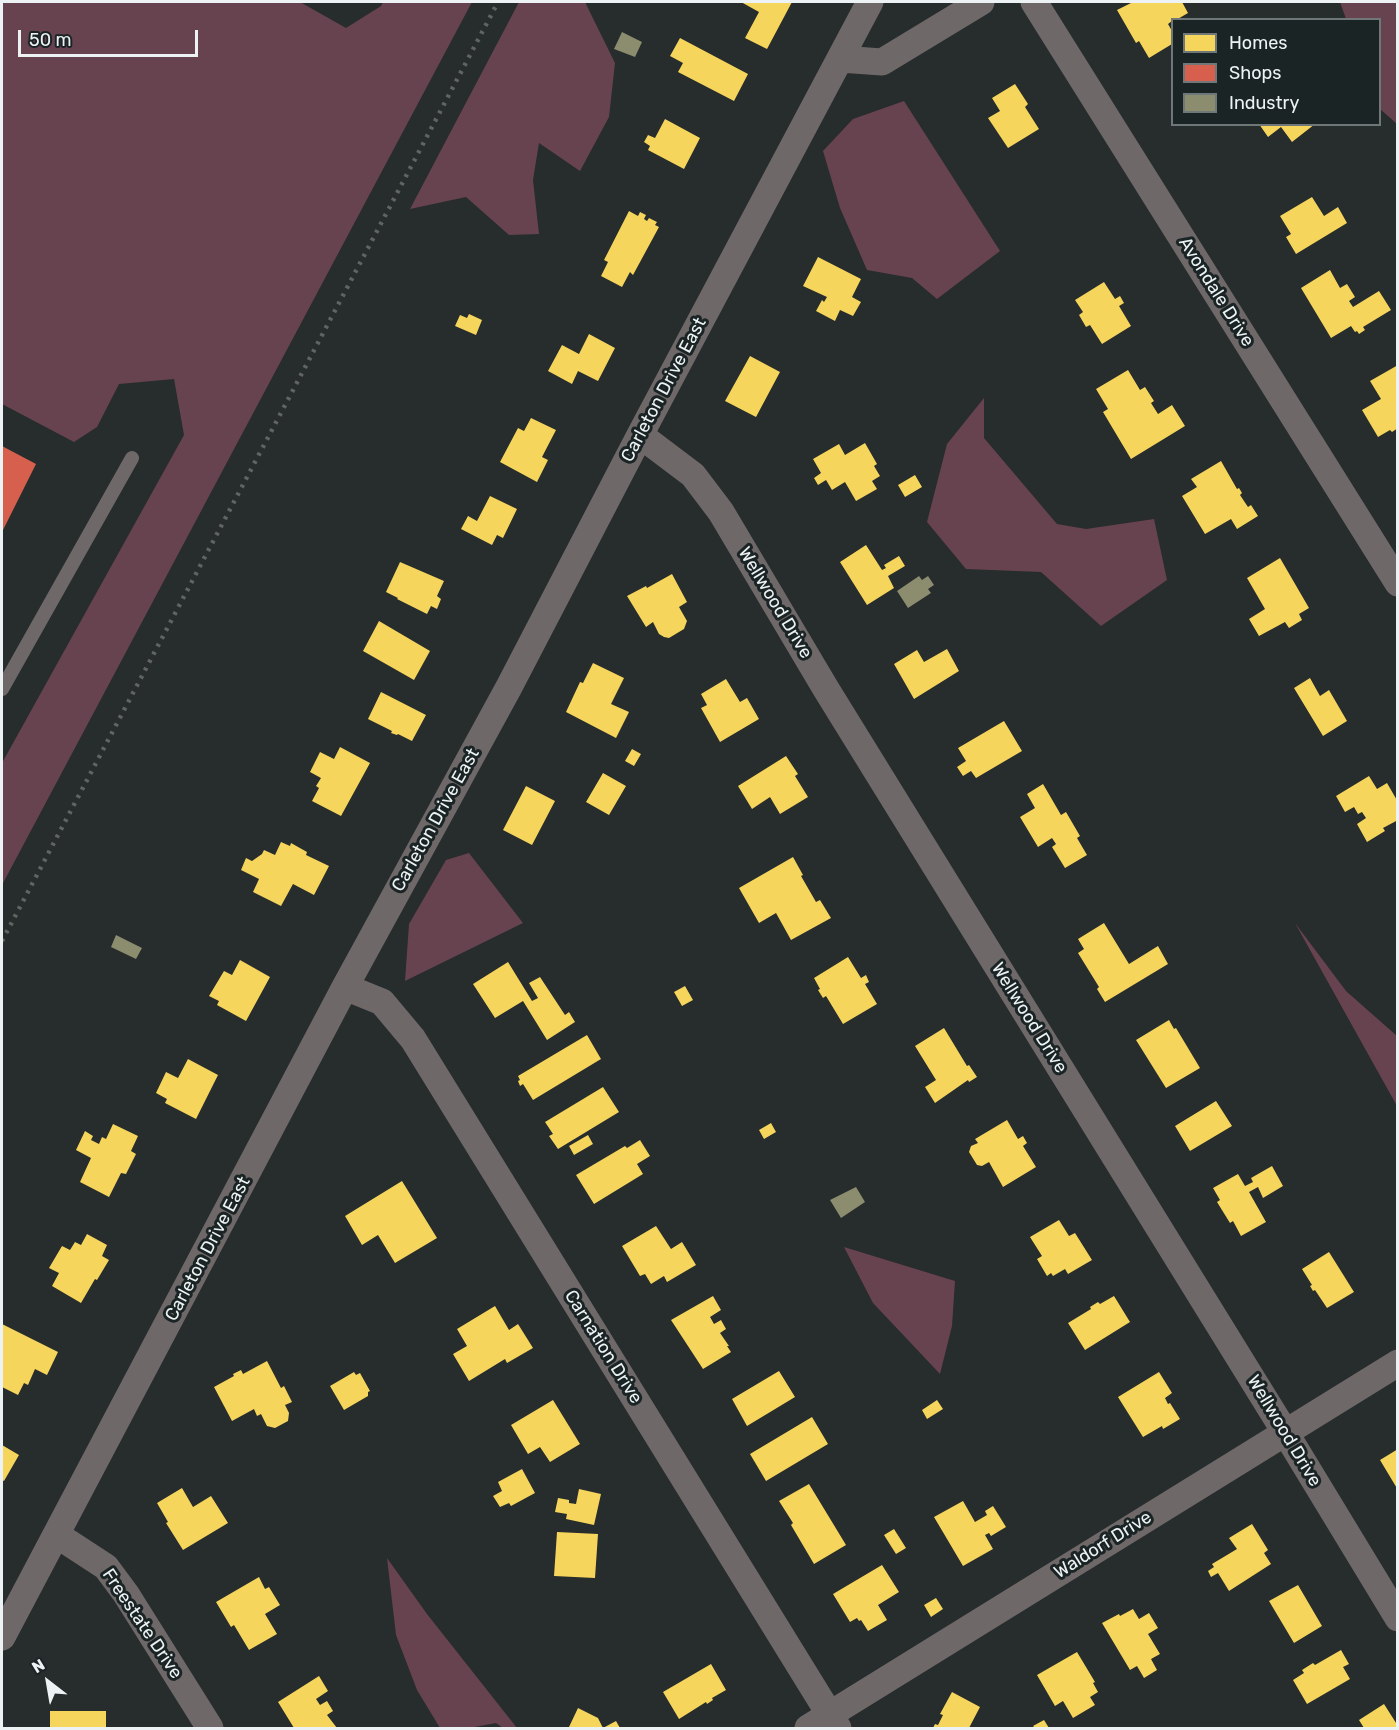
<!DOCTYPE html>
<html>
<head>
<meta charset="utf-8">
<style>
  body { margin:0 }
  #map { position:relative; width:1399px; height:1730px; overflow:hidden; background:#272c2c; font-family:Rubik,sans-serif }
  canvas { display:block }
  .frame { position:absolute; inset:0; border:3px solid #edf3f4; pointer-events:none }
  .legend { position:absolute; left:1171px; top:18px; width:210px; height:108px; box-sizing:border-box; background:#1b2425; border:2px solid #6f7778; margin:0; padding:8px 10px; list-style:none; font-size:18px; color:#edf3f4 }
  .legend li { display:flex; align-items:center; gap:12px; height:30px }
  .legend b { width:30px; border:2px solid #6f7778 }
  .north { position:absolute; left:18px; top:1652px; width:60px; height:60px; -webkit-text-stroke:4px #1b2425; paint-order:stroke; rotate:329deg; font-size:16px; font-weight:700; line-height:24px; text-align:center; color:#edf3f4 }
  .north::after { content:''; display:block; margin:auto; width:21px; height:27px; background:#edf3f4; clip-path:polygon(50% 0,100% 100%,50% 72%,0 100%) }
  .scale { position:absolute; left:18px; top:30px; width:180px; height:27px; box-sizing:border-box; border:3px solid #edf3f4; border-top:0; padding-left:8px; font-size:18px; line-height:21px; white-space:nowrap; color:#edf3f4; -webkit-text-stroke:4px #1b2425; paint-order:stroke }
</style>
</head>
<body>
<div id="map">
<canvas width="1399" height="1730"></canvas>
<div class="frame"></div>
<ul class="legend">
<li><b style="height:16px;background:#f6d55c"></b>Homes</li>
<li><b style="height:16px;background:#d6604d"></b>Shops</li>
<li><b style="height:16px;background:#8c8c6e"></b>Industry</li>
</ul>
<div class="north">N</div>
<div class="scale">50 m</div>
</div>
<script>
const ctx = document.querySelector('canvas').getContext('2d');
ctx.lineJoin = 'round';
function fill(path, color) {
  ctx.fillStyle = color;
  ctx.fill(path, 'evenodd');
}
function poly(rows) {
  const path = new Path2D();
  for (const r of rows) {
    path.moveTo(r[0], r[1]);
    for (let i = 2; i < r.length; i += 2) path.lineTo(r[i], r[i + 1]);
  }
  return path;
}
function trace(path, color, width, dash) {
  ctx.strokeStyle = color;
  ctx.lineWidth = width;
  ctx.lineCap = dash ? 'butt' : 'round';
  ctx.setLineDash(dash || []);
  ctx.stroke(path);
}
function write(font, color, halo, rows, align = 'center') {
  ctx.font = font + ' Rubik,sans-serif';
  ctx.lineWidth = 6;
  ctx.setLineDash([]);
  ctx.textBaseline = 'middle';
  ctx.strokeStyle = halo;
  ctx.fillStyle = color;
  for (const [text, x, y, turn = 0] of rows) {
    ctx.save();
    ctx.translate(x, y);
    ctx.rotate((+turn || 0) * Math.PI / 180);
    ctx.textAlign = isNaN(turn) ? turn : align;
    if (halo) ctx.strokeText(text, 0, 0);
    ctx.fillText(text, 0, 0);
    ctx.restore();
  }
}
fill(poly([
  [2,2,300,2,346,28,381,6,383,2,472,2,2,885,2,763,184,435,174,379,119,384,97,427,74,442,2,404],
  [519,2,585,2,615,63,609,117,580,171,539,143,533,180,539,234,509,235,466,197,410,209],
  [1340,2,1397,2,1397,124,1380,109,1380,20,1346,19],
  [904,101,1000,251,937,299,912,278,867,270,840,208,823,151,853,119],
  [984,398,984,438,1057,524,1086,529,1154,519,1167,580,1101,626,1041,572,966,569,927,522,947,444],
  [469,853,523,923,405,981,409,924,446,860],
  [1295,923,1346,991,1397,1036,1397,1106],
  [844,1247,955,1281,952,1326,940,1374,873,1303],
  [387,1558,427,1614,517,1728,503,1728,496,1723,469,1728,440,1728,417,1690,396,1635]
]), '#66434f');
fill(poly([
  [741,2,792,2,767,49,745,38,759,12],
  [1133,2,1182,2,1188,13,1176,20,1172,20,1172,21,1168,24,1172,31,1172,44,1149,58,1139,41,1136,43,1117,10],
  [680,38,748,74,734,101,678,72,683,63,670,56],
  [1015,84,1028,104,1025,107,1039,129,1008,148,988,118,1000,111,992,98],
  [665,119,700,138,684,169,648,150,650,146,644,142,648,135,655,138],
  [1259,124,1315,124,1292,142,1281,127,1268,137],
  [1312,197,1324,216,1338,207,1347,223,1296,254,1286,237,1291,234,1280,216],
  [629,211,638,216,640,212,646,215,644,219,647,221,649,218,657,222,655,225,659,227,633,275,630,272,622,287,601,276,608,262,604,260],
  [818,257,861,279,852,297,861,302,853,316,840,310,835,321,816,311,822,300,824,302,827,297,803,286],
  [1330,270,1340,288,1347,284,1355,297,1349,301,1353,307,1379,291,1391,310,1363,327,1365,330,1359,334,1357,331,1355,332,1351,326,1331,338,1301,288],
  [1104,282,1115,299,1120,296,1124,303,1119,306,1131,326,1102,344,1090,325,1086,327,1079,315,1083,312,1075,300],
  [469,314,482,320,476,335,455,326,460,315,467,318],
  [589,334,615,348,598,381,578,371,572,384,548,371,562,345,579,354],
  [750,356,780,372,756,417,725,401],
  [1398,365,1398,428,1392,432,1390,430,1378,437,1362,410,1381,399,1370,381],
  [1128,370,1140,390,1145,387,1154,401,1151,403,1158,414,1172,405,1185,426,1131,459,1103,412,1108,409,1096,389],
  [531,418,556,430,542,457,548,460,537,482,500,462,518,428,524,431],
  [865,443,877,464,874,466,880,476,872,481,877,489,856,501,845,482,832,490,826,480,818,485,814,478,821,473,813,459,839,444,845,455],
  [1221,461,1237,489,1239,488,1242,493,1240,495,1248,507,1251,505,1258,516,1237,529,1231,519,1205,534,1182,496,1197,487,1191,479],
  [915,475,922,487,905,497,898,485],
  [490,496,517,509,503,538,497,535,492,545,461,529,468,516,477,521],
  [866,545,882,570,886,568,884,565,899,556,905,566,888,576,894,588,867,605,840,562],
  [1280,558,1309,608,1299,614,1302,620,1289,628,1285,622,1259,636,1249,619,1265,609,1247,578],
  [400,562,444,581,437,596,441,599,437,609,431,606,427,614,397,599,398,598,386,592],
  [672,574,687,602,679,607,687,621,684,629,669,638,664,637,659,634,653,622,646,627,627,596,646,586,647,588],
  [379,621,430,651,414,680,363,651],
  [947,649,959,671,914,699,894,664,917,650,924,662],
  [593,663,624,678,611,704,629,712,616,738,566,712,580,682,583,683],
  [1310,678,1320,696,1329,690,1347,721,1323,736,1294,688],
  [726,679,740,702,747,698,759,719,720,742,701,708,707,705,701,694],
  [381,692,426,715,412,741,398,734,397,735,391,733,392,731,368,719],
  [1004,721,1022,751,976,778,971,771,963,776,957,767,966,761,958,748],
  [340,747,370,763,341,816,312,801,319,788,316,786,321,778,310,772,320,752,334,759],
  [632,749,641,754,634,766,625,761],
  [786,756,798,774,795,776,808,797,780,814,770,797,752,809,738,786],
  [603,773,626,786,609,815,586,802],
  [1369,776,1377,789,1387,783,1398,802,1398,820,1383,828,1385,831,1367,842,1357,824,1366,818,1362,812,1358,814,1354,807,1345,812,1336,796],
  [1043,784,1061,815,1066,812,1080,836,1077,838,1087,855,1065,868,1052,847,1056,844,1052,838,1038,847,1020,817,1035,808,1027,794],
  [526,786,555,801,532,845,503,830],
  [281,842,290,846,291,843,307,852,306,855,329,866,314,895,293,884,281,906,253,892,259,879,241,870,246,858,252,861,262,854,264,850,275,855],
  [793,857,803,875,801,876,816,902,820,900,831,918,791,940,776,913,759,923,739,888],
  [1104,923,1129,964,1158,946,1168,964,1105,1002,1097,989,1099,987,1078,953,1084,949,1078,939],
  [848,957,861,978,866,975,869,982,865,984,877,1004,843,1024,826,996,823,998,818,990,820,989,814,978],
  [240,960,270,977,246,1021,217,1005,219,1001,209,996,224,971,232,975],
  [508,962,532,1001,538,998,529,983,540,977,565,1015,569,1012,575,1022,547,1040,523,1001,495,1018,473,984],
  [685,986,693,1000,682,1006,674,992],
  [1169,1020,1174,1029,1176,1028,1200,1068,1166,1088,1136,1040],
  [944,1028,967,1066,969,1065,977,1077,969,1082,968,1080,935,1103,925,1087,936,1080,915,1046],
  [587,1035,601,1059,533,1100,523,1084,520,1086,518,1081,520,1080,518,1076],
  [188,1059,218,1075,196,1119,165,1103,167,1099,156,1093,166,1072,178,1078],
  [603,1087,619,1112,558,1149,549,1136,553,1134,545,1122],
  [1216,1101,1232,1126,1190,1151,1175,1126],
  [1007,1120,1018,1139,1023,1136,1027,1143,1023,1146,1036,1167,1003,1187,989,1162,982,1166,977,1165,969,1152,971,1146,978,1143,975,1139],
  [771,1123,776,1132,764,1139,759,1130],
  [113,1124,138,1136,131,1151,136,1154,126,1174,121,1173,109,1197,80,1182,91,1158,76,1150,85,1131,93,1136,91,1140,99,1144,102,1137,106,1139],
  [588,1135,593,1144,574,1155,569,1146],
  [640,1140,650,1156,637,1164,643,1174,594,1204,576,1175,625,1146,627,1148],
  [1272,1166,1283,1186,1263,1198,1258,1187,1249,1192,1266,1222,1241,1236,1233,1221,1230,1223,1217,1202,1220,1200,1213,1188,1238,1174,1245,1186,1253,1182,1251,1178],
  [402,1181,437,1238,395,1263,378,1235,362,1245,345,1216],
  [1059,1220,1069,1236,1075,1233,1092,1260,1068,1274,1065,1269,1053,1276,1051,1273,1047,1276,1037,1259,1042,1256,1030,1237],
  [656,1226,671,1249,682,1242,696,1265,667,1282,664,1276,651,1284,645,1274,640,1276,622,1246],
  [87,1234,107,1245,102,1256,109,1260,97,1280,95,1279,81,1303,52,1286,59,1273,49,1268,62,1246,70,1250,75,1242,81,1245],
  [1329,1252,1354,1292,1327,1308,1315,1290,1313,1291,1310,1286,1312,1285,1302,1269],
  [713,1296,721,1310,710,1317,714,1324,721,1320,726,1329,720,1333,729,1346,727,1346,731,1352,703,1369,671,1320],
  [1114,1296,1130,1322,1085,1350,1068,1323,1091,1309,1090,1307,1098,1302,1100,1304],
  [495,1306,509,1330,518,1324,533,1348,507,1363,505,1359,469,1381,453,1354,467,1346,457,1329],
  [2,1324,58,1352,47,1375,35,1369,28,1385,24,1383,18,1395,2,1387],
  [267,1361,281,1388,284,1386,292,1402,285,1405,289,1413,288,1421,275,1428,267,1426,261,1414,257,1416,254,1409,232,1421,214,1387,234,1376,233,1374,241,1370,243,1374],
  [779,1371,795,1397,747,1426,732,1399],
  [354,1372,356,1375,360,1373,370,1391,368,1392,368,1396,344,1410,330,1386],
  [1159,1372,1172,1393,1165,1398,1168,1404,1170,1403,1180,1419,1163,1429,1162,1426,1143,1437,1118,1397],
  [553,1400,580,1444,550,1462,540,1447,528,1454,511,1425],
  [937,1400,943,1409,927,1419,922,1410],
  [812,1417,828,1444,766,1481,750,1454],
  [2,1445,19,1455,4,1481,2,1480],
  [1398,1449,1398,1490,1380,1460],
  [522,1469,535,1493,511,1506,509,1503,500,1507,493,1496,502,1491,498,1482],
  [809,1484,846,1545,814,1564,791,1525,793,1523,779,1501],
  [182,1488,193,1507,211,1496,228,1523,183,1550,166,1523,168,1522,157,1503],
  [579,1489,601,1494,594,1525,566,1519,567,1514,555,1512,558,1498,569,1500,569,1503,576,1504],
  [963,1501,975,1522,987,1515,985,1511,993,1506,1006,1527,991,1536,989,1533,985,1535,993,1549,963,1566,934,1517],
  [1252,1524,1268,1550,1264,1553,1271,1564,1229,1591,1218,1573,1211,1577,1208,1571,1214,1567,1212,1564,1237,1549,1229,1538],
  [894,1529,906,1548,896,1554,884,1535],
  [557,1532,598,1534,595,1578,554,1576],
  [882,1565,899,1592,878,1605,887,1620,868,1631,861,1620,859,1621,857,1618,850,1622,833,1594],
  [259,1577,265,1589,269,1587,280,1605,265,1614,277,1634,249,1650,234,1625,231,1627,216,1602],
  [1298,1585,1322,1626,1294,1643,1269,1601],
  [936,1598,943,1609,931,1617,924,1605],
  [1133,1609,1139,1619,1149,1613,1158,1628,1148,1634,1160,1654,1151,1659,1157,1670,1144,1678,1137,1666,1130,1670,1102,1623,1119,1614,1120,1616],
  [1341,1650,1349,1664,1343,1667,1350,1679,1307,1704,1293,1680,1304,1673,1302,1670,1313,1663,1315,1665],
  [1077,1652,1095,1682,1093,1683,1098,1692,1090,1697,1095,1705,1073,1718,1063,1701,1055,1706,1037,1675],
  [711,1664,726,1690,712,1698,713,1700,707,1704,706,1702,679,1719,663,1692],
  [319,1676,328,1691,316,1699,320,1705,327,1701,333,1711,327,1715,337,1728,294,1728,278,1702],
  [952,1692,980,1707,969,1728,933,1728,935,1724,938,1725,943,1715,940,1714],
  [1384,1704,1398,1726,1398,1728,1364,1728,1359,1720],
  [578,1708,598,1718,603,1728,616,1721,620,1728,569,1727],
  [50,1711,106,1711,106,1728,50,1728],
  [1044,1720,1049,1728,1035,1728,1033,1726]
]), '#f6d55c');
fill(poly([
  [2,446,36,464,2,532]
]), '#d6604d');
fill(poly([
  [622,32,642,42,635,57,614,49],
  [919,576,922,580,928,576,934,585,928,589,931,593,908,608,897,591],
  [116,935,142,948,136,959,111,947],
  [856,1187,865,1202,841,1218,830,1200]
]), '#8c8c6e');
trace(poly([
  [2,689,132,458]
]), '#6e6869', 14);
trace(poly([
  [1034,2,1398,583],
  [840,59,882,62,981,2],
  [640,435,693,475,721,512,826,689,1285,1432,1398,1618],
  [345,987,382,1002,413,1039,838,1728],
  [57,1535,106,1567,126,1594,210,1728],
  [2,1637,345,987,509,687,640,435,870,2],
  [808,1728,1398,1363]
]), '#6e6869', 27);
trace(poly([
  [2,941,498,2]
]), '#626363', 4.5, [3, 6]);
write('18px', '#edf3f4', '#1b2425', [
  ["Avondale Drive",1216,292,58],
  ["Carleton Drive East",664,390,-62],
  ["Wellwood Drive",775,603,59],
  ["Carleton Drive East",436,820,-61],
  ["Wellwood Drive",1029,1018,58],
  ["Carleton Drive East",208,1249,-62],
  ["Carnation Drive",603,1347,58],
  ["Wellwood Drive",1284,1431,59],
  ["Waldorf Drive",1103,1545,-32],
  ["Freestate Drive",142,1624,56]
]);
</script>
</body>
</html>
